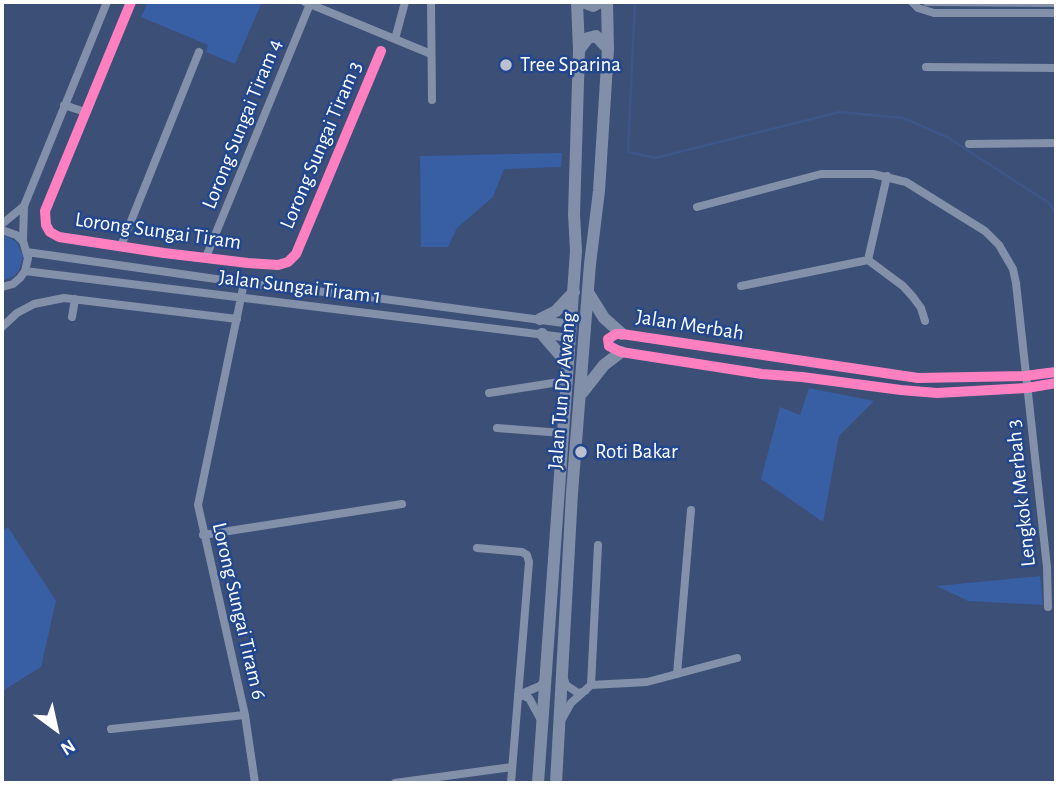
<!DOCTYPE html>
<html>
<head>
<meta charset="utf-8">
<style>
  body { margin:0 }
  #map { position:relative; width:1058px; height:785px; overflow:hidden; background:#3c4f76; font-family:"Alegreya Sans",sans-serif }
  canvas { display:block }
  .frame { position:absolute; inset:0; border:4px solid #fff; pointer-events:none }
  .north { position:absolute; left:21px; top:694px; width:70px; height:70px; -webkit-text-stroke:5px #23478e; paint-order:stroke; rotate:147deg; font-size:19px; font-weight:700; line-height:28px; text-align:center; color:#fff }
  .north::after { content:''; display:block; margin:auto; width:24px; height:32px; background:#fff; clip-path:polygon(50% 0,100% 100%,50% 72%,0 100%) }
</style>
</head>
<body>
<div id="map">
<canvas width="1058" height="785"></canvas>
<div class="frame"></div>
<div class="north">N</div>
</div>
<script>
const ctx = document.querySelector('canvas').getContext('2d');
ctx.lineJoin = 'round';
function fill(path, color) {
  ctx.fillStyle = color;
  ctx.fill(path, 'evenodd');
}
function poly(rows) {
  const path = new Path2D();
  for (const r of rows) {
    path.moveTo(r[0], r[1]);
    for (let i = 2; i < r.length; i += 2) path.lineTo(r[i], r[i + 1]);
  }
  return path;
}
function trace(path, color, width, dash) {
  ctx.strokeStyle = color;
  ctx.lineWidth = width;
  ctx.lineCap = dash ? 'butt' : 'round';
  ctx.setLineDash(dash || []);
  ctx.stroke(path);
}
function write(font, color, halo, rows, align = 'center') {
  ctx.font = font + ' "Alegreya Sans",sans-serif';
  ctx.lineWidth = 5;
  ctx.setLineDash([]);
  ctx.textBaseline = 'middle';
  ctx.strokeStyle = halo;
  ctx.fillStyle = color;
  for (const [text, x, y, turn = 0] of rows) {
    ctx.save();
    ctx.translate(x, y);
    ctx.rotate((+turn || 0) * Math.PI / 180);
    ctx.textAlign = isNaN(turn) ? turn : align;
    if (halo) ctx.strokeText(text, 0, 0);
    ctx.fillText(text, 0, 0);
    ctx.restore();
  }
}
fill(poly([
  [148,2,262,2,235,64,206,52,208,45,141,17],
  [562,153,561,167,504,169,493,197,457,228,448,247,421,247,420,156],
  [2,234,17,242,23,256,19,270,14,276,2,281],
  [809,388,874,401,839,436,823,522,761,479,780,407,800,415],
  [8,527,56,601,41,667,4,690,2,687,2,531],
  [1040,576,1043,605,968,601,937,586]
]), '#385ea4');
trace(poly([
  [635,2,628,152,655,158,840,112,903,118,947,137,1049,203,1056,213]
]), '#3d5688', 2.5);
trace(poly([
  [131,2,45,211,46,225,50,232,59,237,164,253,248,263,278,265,288,262,296,254,381,51],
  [305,2,431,54],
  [431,2,432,100],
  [912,2,918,8,934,13,1056,13],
  [927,2,1056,3],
  [395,39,405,2],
  [926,67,1056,68],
  [64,105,85,112],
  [969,144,1056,143],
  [697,207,821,174,873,174,906,182,985,231,999,245,1013,269,1016,283,1047,567,1048,607],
  [2,224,24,206],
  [2,230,16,235,23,241,28,258,25,271,20,278,13,284,2,287],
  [23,241,24,206,107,2],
  [121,246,199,52],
  [27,252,244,283,369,297,571,324],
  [206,257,310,4],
  [868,260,887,176],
  [25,271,570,338],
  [244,283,198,505,245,715,255,783],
  [741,286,868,260,903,286,913,297,921,308,925,321],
  [72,317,75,299],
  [2,327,17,313,34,304,64,298,237,319],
  [1056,372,1025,376,918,378,622,334,616,334,608,339,609,346,621,352,762,374,802,377,901,390,937,393,1027,388,1056,383],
  [489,393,566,381],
  [497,428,562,433],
  [203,535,402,504],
  [477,548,522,552,527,555,529,562,511,783],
  [677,674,691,510],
  [564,679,566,685,578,693,585,691],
  [591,685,598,545],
  [518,694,529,698,541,720],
  [521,694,540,686,545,680],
  [562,719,571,703,591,685,647,682,737,658],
  [111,729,245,715],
  [395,783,512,767]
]), '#8390a9', 8);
trace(poly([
  [583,2,593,6,600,2],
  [579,50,588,38,596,36,608,49],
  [589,294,604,318,622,334],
  [540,319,556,311,574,292],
  [542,334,567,363],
  [582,393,604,365,621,352],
  [538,783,576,251,574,214,579,50,577,2],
  [556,783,572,493,590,264,599,191,608,49,607,2]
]), '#828fa9', 12);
trace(poly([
  [131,2,45,211,46,225,50,232,59,237,164,253,248,263,278,265,288,262,296,254,381,51],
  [1056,372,1025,376,918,378,622,334,616,334,608,339,609,346,621,352,762,374,802,377,901,390,937,393,1027,388,1056,383]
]), '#ff80c0', 10);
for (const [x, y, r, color] of [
  [506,65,7,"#bbc1cf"],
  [581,452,7,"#bbc1cf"]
]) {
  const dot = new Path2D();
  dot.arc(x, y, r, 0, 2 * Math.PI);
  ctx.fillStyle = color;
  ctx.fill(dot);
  trace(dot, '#23478e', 2.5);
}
write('21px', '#fff', '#23478e', [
  ["Tree Sparina",520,65],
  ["Roti Bakar",595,452]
], 'left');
write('21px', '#fff', '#23478e', [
  ["Lorong Sungai Tiram 4",242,124,-68],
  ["Lorong Sungai Tiram 3",321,145,-67],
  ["Lorong Sungai Tiram",158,231,8],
  ["Jalan Sungai Tiram 1",300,287,7],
  ["Jalan Merbah",690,325,9],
  ["Jalan Tun Dr Awang",562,391,-85],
  ["Lengkok Merbah 3",1021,493,-96],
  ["Lorong Sungai Tiram 6",239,611,77]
]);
</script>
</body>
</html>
